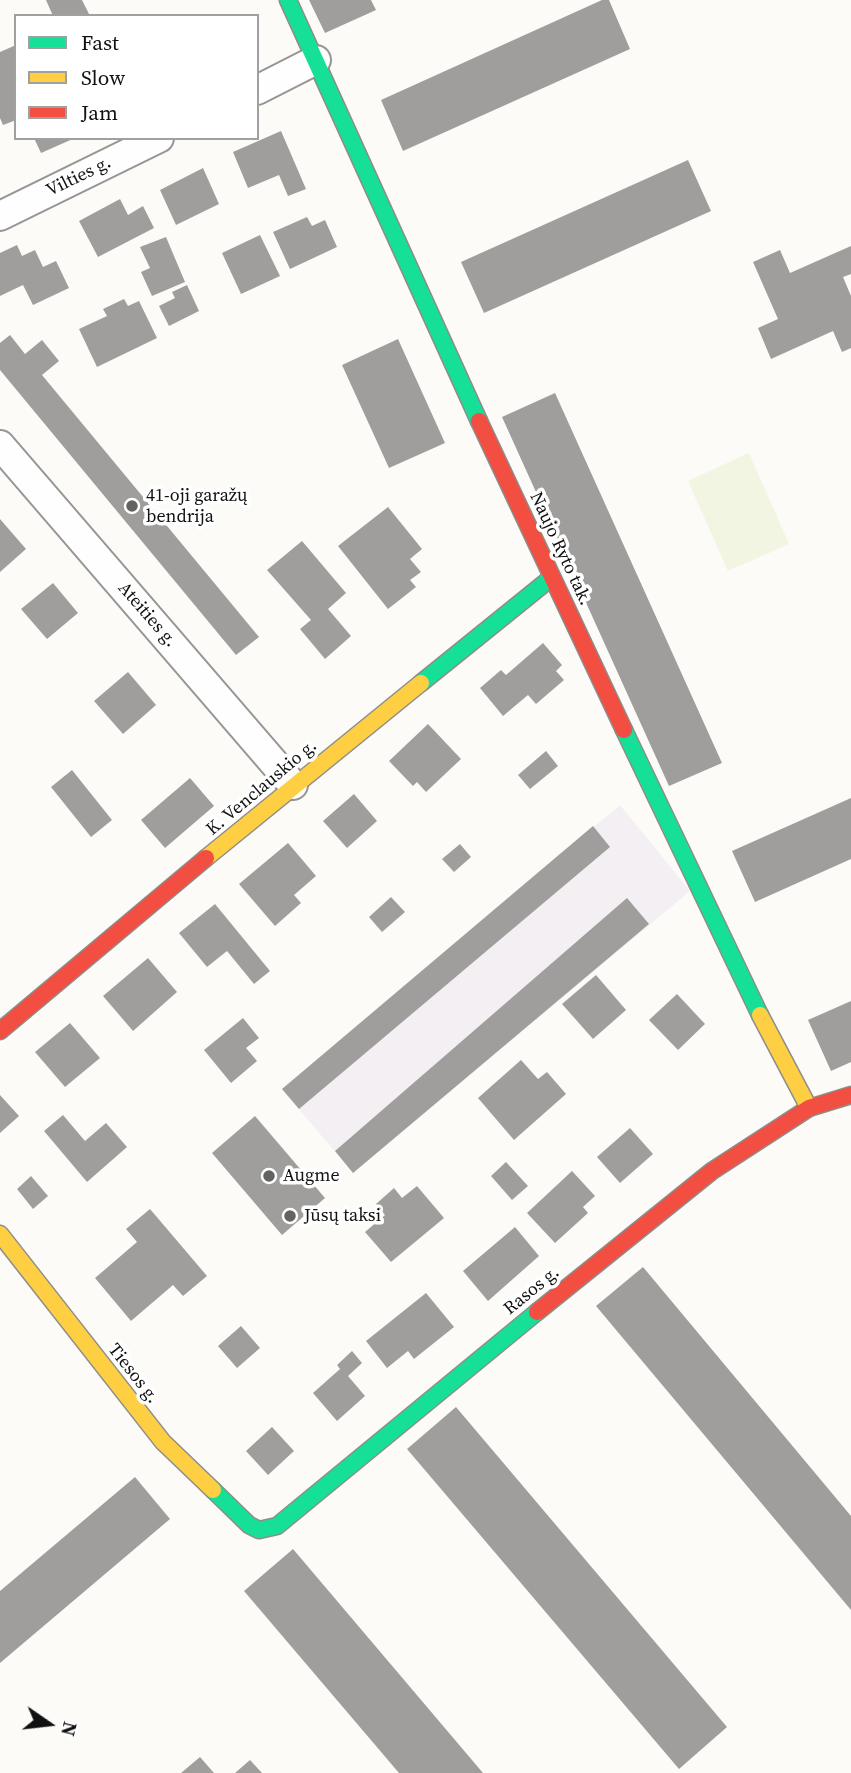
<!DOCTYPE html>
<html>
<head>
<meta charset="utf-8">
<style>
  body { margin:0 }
  #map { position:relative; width:851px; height:1773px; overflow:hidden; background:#fcfbf7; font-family:"Source Serif 4",serif }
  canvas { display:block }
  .legend { position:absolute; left:14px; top:14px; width:245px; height:126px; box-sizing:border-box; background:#fff; border:2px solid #a0a0a0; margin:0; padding:9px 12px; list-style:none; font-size:21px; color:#111 }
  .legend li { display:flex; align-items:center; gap:14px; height:35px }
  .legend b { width:35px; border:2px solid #a0a0a0 }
  .north { position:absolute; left:14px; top:1689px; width:70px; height:70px; -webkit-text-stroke:5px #fff; paint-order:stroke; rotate:104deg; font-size:19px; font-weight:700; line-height:28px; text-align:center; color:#111 }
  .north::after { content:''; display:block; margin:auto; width:24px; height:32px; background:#111; clip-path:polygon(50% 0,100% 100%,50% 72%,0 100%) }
</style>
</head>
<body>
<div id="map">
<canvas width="851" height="1773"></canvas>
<ul class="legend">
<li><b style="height:9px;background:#16e098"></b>Fast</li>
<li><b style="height:9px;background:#ffcf43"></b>Slow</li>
<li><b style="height:9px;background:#f24e42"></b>Jam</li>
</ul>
<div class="north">N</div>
</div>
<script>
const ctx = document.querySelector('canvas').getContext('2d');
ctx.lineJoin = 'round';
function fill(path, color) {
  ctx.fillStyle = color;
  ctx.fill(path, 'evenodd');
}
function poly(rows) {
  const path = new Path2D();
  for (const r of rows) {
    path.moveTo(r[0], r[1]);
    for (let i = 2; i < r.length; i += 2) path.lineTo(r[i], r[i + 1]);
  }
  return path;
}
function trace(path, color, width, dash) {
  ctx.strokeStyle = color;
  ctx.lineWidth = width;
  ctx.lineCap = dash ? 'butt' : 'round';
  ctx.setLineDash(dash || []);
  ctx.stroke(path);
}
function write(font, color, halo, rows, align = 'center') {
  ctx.font = font + ' "Source Serif 4",serif';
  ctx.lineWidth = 7;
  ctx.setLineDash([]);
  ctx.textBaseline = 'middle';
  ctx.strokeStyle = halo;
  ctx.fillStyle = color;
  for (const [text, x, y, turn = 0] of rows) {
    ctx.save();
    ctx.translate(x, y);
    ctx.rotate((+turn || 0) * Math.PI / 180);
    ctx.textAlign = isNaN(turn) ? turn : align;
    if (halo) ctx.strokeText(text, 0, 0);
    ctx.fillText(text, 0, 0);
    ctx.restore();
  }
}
fill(poly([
  [620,805,690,891,353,1173,282,1089]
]), '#f4eff2');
fill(poly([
  [749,453,789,544,728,571,688,481]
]), '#f1f5e2');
fill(poly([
  [46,0,82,0,90,16,53,16],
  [309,0,371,0,376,10,325,33],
  [602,0,609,0,630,49,403,151,381,100],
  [16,45,16,120,3,125,0,118,0,52],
  [281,131,306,189,288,196,279,175,248,188,233,152],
  [34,138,75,138,41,153],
  [688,160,711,211,484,313,461,262],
  [203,168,219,204,176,225,160,190],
  [120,199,128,215,143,206,154,228,98,257,79,221],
  [307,217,312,226,325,220,337,247,290,269,273,232],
  [260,235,280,276,241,294,222,253],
  [166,237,185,282,152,296,141,272,150,268,140,247],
  [17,245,22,256,35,250,43,267,56,261,69,288,33,305,23,285,0,296,0,253],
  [851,246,851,274,843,277,851,296,851,348,842,352,833,331,771,359,758,328,778,319,753,262,780,250,790,273],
  [187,285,199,311,169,326,159,306,175,298,172,292],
  [124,299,128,306,139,301,157,338,97,367,79,329,107,316,103,309],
  [10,335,25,354,42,340,59,361,42,375,259,637,236,655,0,370,0,343],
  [398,339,445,443,389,468,342,365],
  [555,393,722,763,669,786,502,417],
  [388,507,422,549,410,559,421,572,410,580,416,587,388,609,338,546],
  [0,519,26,549,0,572],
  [302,541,346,593,328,609,351,636,325,659,300,629,311,620,267,570],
  [53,583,78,613,47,639,21,609],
  [543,643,562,665,556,671,564,680,536,704,528,695,503,716,480,688,501,670,506,675],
  [128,672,156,705,123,734,94,701],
  [428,724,461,759,426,792,417,782,413,786,389,761],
  [546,751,558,766,530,789,518,775],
  [72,770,112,820,91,837,51,787],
  [190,778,214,806,165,848,141,820],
  [354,794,377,821,347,848,323,821],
  [851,798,851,859,755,902,732,851],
  [593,826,610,847,299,1109,282,1089],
  [288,843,316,876,294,895,301,903,275,926,239,884],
  [460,844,471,857,454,872,442,859],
  [391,897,405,912,382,932,369,917],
  [627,898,649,924,353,1173,335,1151],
  [215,904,270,971,254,984,227,951,207,967,179,933],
  [148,958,177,992,133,1031,103,996],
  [596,975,626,1010,593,1039,562,1004],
  [677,994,705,1024,678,1050,649,1020],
  [851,1001,851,1062,831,1071,808,1020],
  [243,1018,259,1038,246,1048,257,1061,231,1083,204,1050],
  [70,1023,100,1058,65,1087,35,1052],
  [521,1060,538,1079,547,1072,566,1094,514,1140,478,1098],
  [0,1095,19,1116,0,1133],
  [63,1115,85,1141,106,1123,127,1147,87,1182,44,1131],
  [255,1116,325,1198,282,1235,212,1153],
  [630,1128,653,1154,620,1183,597,1157],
  [506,1162,528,1186,512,1200,491,1176],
  [572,1171,595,1196,583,1207,588,1213,555,1243,527,1213],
  [31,1176,48,1196,33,1209,17,1189],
  [417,1186,444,1218,391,1262,365,1232,385,1215,376,1204,394,1188,402,1198],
  [150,1209,207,1276,183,1296,173,1285,131,1321,95,1278,137,1242,126,1229],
  [515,1227,539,1256,488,1301,463,1271],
  [643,1267,851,1516,851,1610,596,1306],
  [426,1293,454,1327,414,1359,408,1351,387,1368,366,1341],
  [241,1326,260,1348,237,1368,218,1346],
  [352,1351,362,1363,348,1376,365,1396,337,1421,313,1393,340,1369,337,1365],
  [456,1407,727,1727,679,1769,407,1449],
  [272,1427,294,1451,268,1475,246,1451],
  [135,1477,170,1519,0,1663,0,1591],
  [293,1549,483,1773,399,1773,244,1591],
  [200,1757,214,1773,181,1773],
  [250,1760,262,1773,235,1773]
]), '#a09e9c');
const street = poly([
  [257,90,316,60],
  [0,216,159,138],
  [0,445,293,785]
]);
const fast = poly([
  [288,0,479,421],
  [421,683,551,578],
  [624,730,760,1015],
  [213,1490,249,1525,259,1530,277,1526,537,1312]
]);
const slow = poly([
  [206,858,421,683],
  [760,1015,809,1108],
  [0,1234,163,1442,213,1490]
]);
const jam = poly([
  [479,421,624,730],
  [0,1031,206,858],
  [537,1312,712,1171,809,1108,851,1095]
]);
trace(street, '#979695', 32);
trace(fast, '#8d8d8b', 19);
trace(slow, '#8d8d8b', 19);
trace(jam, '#8d8d8b', 19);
trace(street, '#fffefe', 28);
trace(fast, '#16e098', 16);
trace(slow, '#ffcf43', 16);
trace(jam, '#f24e42', 16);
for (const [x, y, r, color] of [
  [132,506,7,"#636362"],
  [269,1176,7,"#636362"],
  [290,1216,7,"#636362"]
]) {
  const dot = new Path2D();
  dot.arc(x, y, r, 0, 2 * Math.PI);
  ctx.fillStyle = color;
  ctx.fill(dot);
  trace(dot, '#fff', 2.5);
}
write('18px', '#111', '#fff', [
  ["Vilties g.",79,177,-26],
  ["Naujo Ryto tak.",560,549,65],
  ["Ateities g.",147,615,49],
  ["K. Venclauskio g.",262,788,-40],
  ["Rasos g.",532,1291,-39],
  ["Tiesos g.",133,1374,52]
]);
write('18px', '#111', '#fff', [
  ["41-oji garažų",146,496],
  ["bendrija",146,517],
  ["Augme",283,1176],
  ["Jūsų taksi",304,1216]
], 'left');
</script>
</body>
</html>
